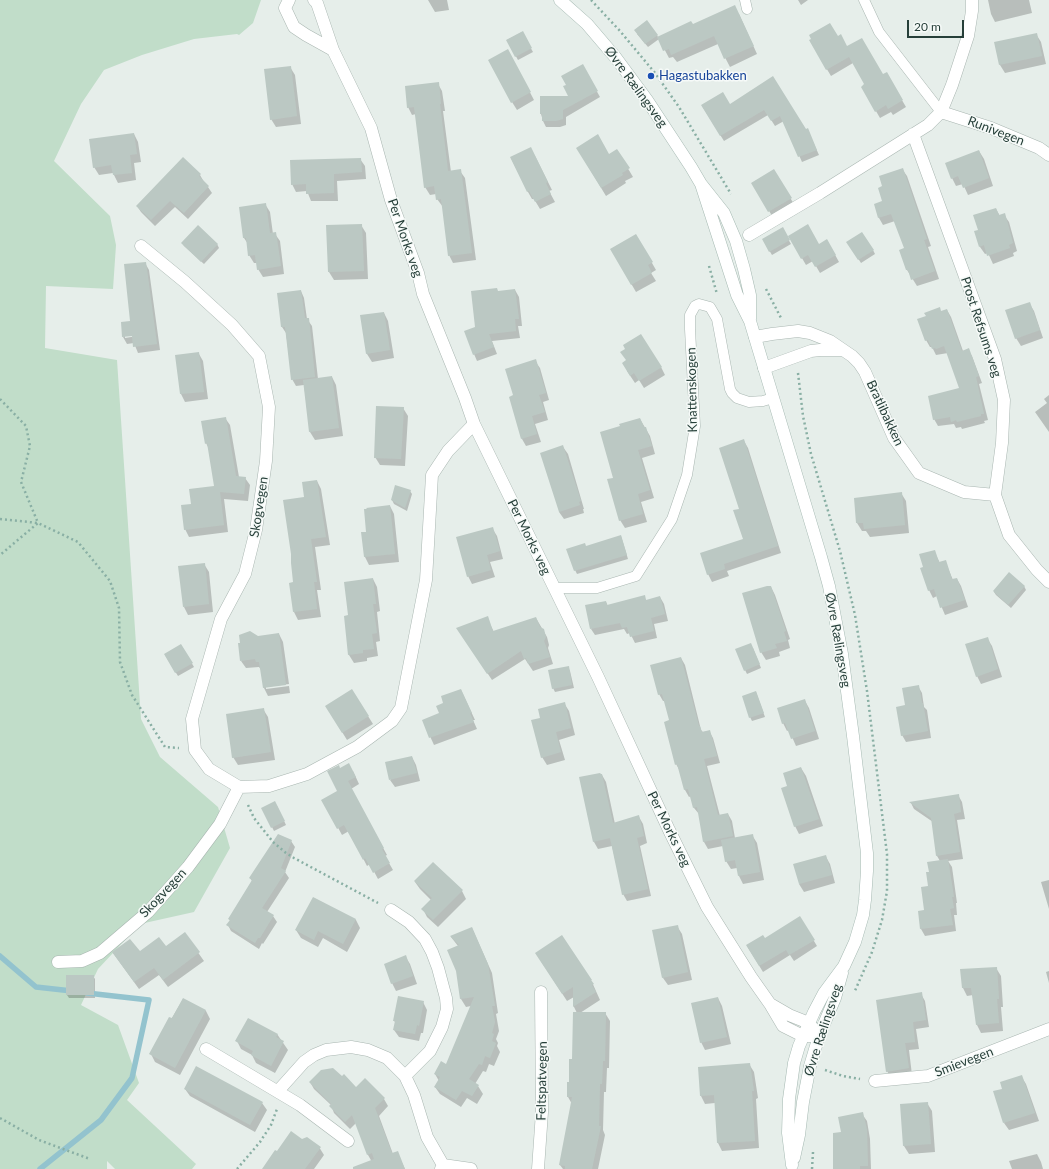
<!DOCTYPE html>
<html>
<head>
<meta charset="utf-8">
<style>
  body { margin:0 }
  #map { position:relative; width:1049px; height:1169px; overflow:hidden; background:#e6eeea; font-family:Lato,sans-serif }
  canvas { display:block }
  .scale { position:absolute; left:907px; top:20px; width:57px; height:18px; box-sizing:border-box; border:2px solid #263f39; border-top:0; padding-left:5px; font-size:12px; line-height:14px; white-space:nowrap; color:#263f39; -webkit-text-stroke:3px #f6faf8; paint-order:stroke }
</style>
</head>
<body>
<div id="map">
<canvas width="1049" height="1169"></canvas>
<div class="scale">20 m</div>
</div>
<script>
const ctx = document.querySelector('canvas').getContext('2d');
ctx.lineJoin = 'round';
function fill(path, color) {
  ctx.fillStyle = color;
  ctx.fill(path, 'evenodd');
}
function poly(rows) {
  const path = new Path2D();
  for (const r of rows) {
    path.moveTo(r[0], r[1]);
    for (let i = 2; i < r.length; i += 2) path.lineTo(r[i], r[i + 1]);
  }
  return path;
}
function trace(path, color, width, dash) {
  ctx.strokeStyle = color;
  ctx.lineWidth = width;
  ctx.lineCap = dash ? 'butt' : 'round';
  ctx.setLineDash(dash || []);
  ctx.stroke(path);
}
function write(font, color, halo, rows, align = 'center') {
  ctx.font = font + ' Lato,sans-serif';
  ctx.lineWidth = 3;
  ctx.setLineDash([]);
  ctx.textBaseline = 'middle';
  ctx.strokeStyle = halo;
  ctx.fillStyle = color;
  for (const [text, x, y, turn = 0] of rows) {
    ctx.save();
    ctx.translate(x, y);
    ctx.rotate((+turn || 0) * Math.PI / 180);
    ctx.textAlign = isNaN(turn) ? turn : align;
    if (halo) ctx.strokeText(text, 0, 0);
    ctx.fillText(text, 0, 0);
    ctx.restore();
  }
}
fill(poly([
  [0,0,261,0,253,23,239,35,237,34,194,39,142,55,104,70,81,104,54,161,110,216,116,245,113,289,46,286,45,348,117,360,141,719,160,757,218,807,230,848,194,912,140,924,98,969,81,1005,118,1025,139,1083,127,1100,196,1164,192,1169,115,1169,107,1161,107,1169,0,1169]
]), '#c1ddc9');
fill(poly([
  [428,0,447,0,449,10,435,12],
  [798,0,808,0,801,5],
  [988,0,1029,0,1032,13,995,22,991,14],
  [739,14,757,54,730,67,718,44,677,62,673,57,669,58,659,39,648,47,637,34,657,35,658,37,693,25],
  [522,32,533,52,518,60,507,40],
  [1036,34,1041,42,1046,64,1005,73,1000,65,995,43],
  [837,38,847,48,883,75,886,73,906,107,893,115,891,112,880,118,862,87,866,85,853,63,831,76,810,41],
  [512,58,534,100,517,110,512,102],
  [582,65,600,97,566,117,566,125,560,127,546,127,543,121,541,114,570,97,567,85],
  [290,67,295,75,301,124,276,127,271,119],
  [772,78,806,130,810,135,819,155,802,162,784,121,775,126,768,115,724,141,702,106,730,105],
  [438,84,442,91,445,111,443,111,451,172,460,171,465,178,476,260,453,263,449,255,443,207,437,199,436,194,430,195,425,187,416,114,412,115,408,107],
  [134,134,138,142,141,162,134,163,136,180,118,183,113,173,99,175,94,167],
  [577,148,609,155,617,150,633,177,625,181,626,183,606,196],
  [979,151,984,159,993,186,968,195,963,184,956,186,952,178],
  [535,156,552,190,549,191,555,202,540,209,534,199,532,199,528,192,511,158],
  [183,159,200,175,204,182,208,187,212,193,188,219,175,207,155,226,141,212,137,206],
  [360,159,365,166,366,179,337,181,338,201,311,201,307,191,296,192,292,184],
  [902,169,907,176,931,246,928,247,939,279,917,286,907,270,905,249,895,221,883,225,879,218,875,205,883,202],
  [774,170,795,206,774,219,752,183],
  [265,204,270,212,273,234,275,234,280,241,284,274,263,277,258,269,257,263,254,263,249,255,248,244,244,238],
  [996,209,1000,216,1004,215,1009,222,1017,251,1013,253,1014,256,993,264,988,253,985,254,980,247,975,232,980,231],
  [361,225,366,233,368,279,334,280,329,272],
  [782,229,791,244,772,255,763,240],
  [636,235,656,270,651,273,656,281,636,292,611,249],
  [789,236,819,245,827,240,839,262,820,273,813,261,806,265],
  [182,243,217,244,219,248,204,264,184,246],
  [850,246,873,250,875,254,861,263],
  [145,263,149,270,160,350,138,353,134,343,127,344,123,337,131,322],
  [125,336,137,336,125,338],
  [515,290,519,297,522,326,518,326,520,338,492,341,497,354,477,361,474,354,477,328,498,292],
  [301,291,304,298,307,319,312,326,318,379,332,377,336,385,343,436,315,440,310,432,304,385,296,386,292,379,286,333,282,327],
  [1029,303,1034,311,1043,338,1021,346,1016,338],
  [947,310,951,317,963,351,968,350,972,356,982,383,979,384,988,420,984,421,985,423,962,429,961,427,956,428,954,424,938,426,934,419,961,389,948,353,936,355,932,347,930,347,926,340,941,312],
  [384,313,388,321,394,358,372,362,367,354,361,316],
  [199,354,203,361,208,399,185,402,181,394,176,356],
  [535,361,540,368,549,400,543,402,548,420,535,424,541,442,526,446,522,439,515,396],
  [627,361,661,367,665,375,644,388,639,380,635,383,627,371],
  [1049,395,1049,432,1035,412,1047,403,1044,399],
  [403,408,408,416,405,466,380,465,375,457],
  [225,418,230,425,239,477,245,478,250,485,248,501,224,499,228,532,189,537,185,529,192,505,215,487,209,449,206,443],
  [640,419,650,436,655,454,642,458,654,498,641,502,647,522,625,528,620,520,614,478],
  [744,441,748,448,781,553,727,571,729,576,712,582,708,574,744,540,740,509],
  [563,447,568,454,584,509,583,509,584,513,564,519,559,512],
  [317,481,321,489,330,545,315,547,321,590,317,590,321,617,298,620,294,612,290,584,294,583,305,498],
  [410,491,412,494,407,511,394,504,392,500],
  [901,493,906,501,909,533,870,537,866,531,862,531,857,523],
  [390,506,394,514,399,562,369,565,365,557,363,533,367,533,368,510],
  [492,528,497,536,503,559,490,562,495,577,472,584,468,576],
  [621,536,628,559,577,574,575,570,586,547],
  [934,551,940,563,945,561,953,580,957,579,961,586,968,607,945,615,937,596,933,598,929,590],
  [204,564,209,572,213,612,188,615,184,607],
  [373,579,377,587,380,611,377,612,380,641,376,642,378,656,367,658,367,661,354,663,349,655,349,616],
  [1024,586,1026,590,1011,608,996,595,994,592],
  [771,587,775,595,790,639,788,640,790,648,779,652,780,656,766,660,761,652],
  [644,597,647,601,660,597,664,604,668,621,654,624,657,638,635,643,630,633,627,634,624,629,595,635,591,629,606,602,608,606],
  [487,618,494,632,536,618,547,637,549,645,548,648,553,664,533,671,525,659,492,680,462,635],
  [279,634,283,642,289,684,266,687,266,689,289,686,290,693,268,696,264,688,261,670,259,667,246,668,241,661,258,637],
  [987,638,992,646,1002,677,981,684,977,676],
  [181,645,194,667,178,676,165,655],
  [753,648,761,668,747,674,745,670],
  [681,658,685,665,701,730,703,732,709,731,713,738,720,763,707,766,720,816,728,814,732,821,735,838,752,835,757,843,764,880,743,884,739,876,737,868,731,869,726,861,723,846,708,849,704,842,699,814,694,808,691,796,689,797,685,790,680,771,676,764,670,720,665,701,663,701,659,694],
  [568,667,570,671,574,688,555,692,553,688],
  [918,686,922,693,924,707,927,710,931,738,906,742,902,735,907,706],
  [461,690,475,720,473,720,477,729,434,745,423,721,440,714,445,704],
  [756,692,765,717,752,721,750,717],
  [805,701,809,708,819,739,796,746,789,730,787,731,783,723],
  [564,703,569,711,575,735,559,740,565,760,547,765,542,757],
  [263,709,268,717,275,760,238,765,233,757],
  [331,714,368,716,373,724,347,740],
  [412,757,416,765,420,781,395,787,390,780],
  [801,768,806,776,823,826,799,834,795,826,788,787],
  [340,769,353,771,359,784,351,789,387,855,385,856,393,870,378,879,370,864,367,866,349,831,342,835,323,800,338,792],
  [602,775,606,782,615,824,639,817,643,824,647,843,640,846,651,896,627,901,623,894,612,846,598,849,594,842],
  [958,795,962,802,965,819,957,820,963,859,948,861,952,867,957,903,956,903,957,915,954,915,956,931,925,936,921,929,919,912,925,911,930,873,940,861,937,856,933,822,914,809,911,803],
  [277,806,286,825,274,831,263,809],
  [291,841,295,847,285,872,289,878,267,912,273,916,277,922,263,944,262,943,259,949,231,931,228,925,230,921,229,919,252,881,250,878],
  [826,857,830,864,835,883,804,892,799,884],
  [1049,880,1049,909,1041,882],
  [415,882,462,891,466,899,438,927,427,917,423,909,431,900,420,889],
  [314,898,356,920,360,928,347,952,323,938,318,947,301,938,296,930],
  [800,918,817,946,794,961,790,955,763,972,747,946,765,939],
  [677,926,682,934,692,980,668,985,663,978],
  [472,928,492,973,498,1013,496,1014,499,1031,496,1039,498,1043,497,1046,500,1052,494,1066,489,1064,486,1072,483,1071,475,1084,478,1086,483,1094,477,1104,467,1098,461,1107,440,1094,435,1087,439,1081,435,1074,447,1066,471,1006,466,1007,461,999,457,971,458,946,451,937],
  [185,934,204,961,168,987,159,975,139,989,113,953,140,953,166,948],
  [561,936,591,980,600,1000,580,1013,605,1013,610,1021,609,1068,607,1068,606,1092,604,1092,603,1130,605,1135,598,1169,563,1169,560,1165,572,1104,568,1097,573,1060,577,1013,574,1007,574,997,567,1001,541,961],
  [405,956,410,964,417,984,396,991,392,983],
  [996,968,1001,976,1003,1007,1001,1007,1003,1031,981,1033,977,1025,973,995,967,996,963,988],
  [1049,971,1049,983,1046,972],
  [93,976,95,979,95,998,69,998,67,995],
  [921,994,925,1001,929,1027,916,1029,919,1049,909,1050,912,1075,891,1078,887,1071],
  [718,998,722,1006,731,1044,705,1050,701,1042],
  [183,999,206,1011,210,1019,180,1075,155,1062,151,1054],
  [423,1002,427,1010,423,1033,421,1033,419,1041,399,1037,394,1030,396,1023,394,1021],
  [277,1034,288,1050,275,1073,256,1063,252,1055,241,1049,237,1041],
  [749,1064,754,1072,758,1098,756,1099,759,1148,722,1151,718,1143,715,1103,705,1104,701,1096,699,1068],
  [1021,1076,1026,1084,1039,1121,1009,1130,1004,1123],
  [310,1082,356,1088,384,1099,388,1106,379,1116,393,1154,397,1152,405,1169,379,1169,372,1162,368,1155,356,1123,350,1129,334,1113,331,1105,314,1089],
  [185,1089,262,1103,267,1110,255,1132,190,1096],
  [927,1103,932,1111,935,1152,909,1154,904,1146,901,1105],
  [862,1114,867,1121,870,1139,871,1169,834,1169],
  [302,1140,319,1147,324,1155,314,1169,272,1169,277,1152],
  [1037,1154,1041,1162,1043,1169,1012,1169,1009,1161]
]), '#0003');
trace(poly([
  [0,956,36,987,72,991],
  [40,1169,101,1120,132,1078,149,1000,87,993]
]), '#93c3ce', 5.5);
fill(poly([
  [735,5,754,46,724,59,714,36,671,55,669,49,663,51,657,37,691,21,693,24],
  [647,20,658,35,645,44,634,30],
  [830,23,838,36,841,34,847,46,862,38,883,74,887,72,903,100,888,109,886,105,875,112,861,87,864,84,849,57,826,70,809,40,811,39,809,35],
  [523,31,532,48,515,57,506,40],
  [1037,33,1042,56,999,65,994,42],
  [508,49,531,92,511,103,488,60],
  [583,64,598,91,563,110,563,119,556,121,542,121,542,114,540,114,540,96,568,96,563,86,566,85,561,76],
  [291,66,297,116,270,120,264,69],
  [773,76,806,129,808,128,817,150,798,157,780,116,771,121,764,110,720,136,701,105,723,92,730,104],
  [439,82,441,104,440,104,448,171,461,169,472,253,448,256,441,199,436,200,434,186,424,188,414,107,407,108,405,86],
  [134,133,137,154,130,155,132,173,113,175,111,165,93,168,89,139],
  [598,134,609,154,617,149,630,168,622,173,623,175,601,188,576,148],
  [531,147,548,182,546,183,551,194,535,202,529,191,527,192,510,157],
  [979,150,989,178,963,188,958,176,951,179,945,163],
  [183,157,201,174,199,176,209,186,184,213,170,201,151,220,136,206],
  [361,158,362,172,334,174,334,193,306,194,306,184,291,185,290,160],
  [903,168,927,239,924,240,935,271,911,280,908,270,906,270,899,250,904,248,891,214,878,218,874,204,882,201,878,188,882,186,879,176],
  [774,169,792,198,768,212,751,183],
  [266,203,270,233,276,232,281,266,257,270,255,255,248,256,246,238,243,238,239,207],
  [996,208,999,215,1005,213,1013,243,1009,245,1010,248,987,256,984,245,979,247,974,231,978,230,973,215],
  [362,224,364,271,328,272,326,225],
  [808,224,819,244,827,239,836,255,815,267,808,255,801,259,788,236],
  [198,225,218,244,201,262,181,243],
  [783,227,790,240,769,252,762,239],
  [862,232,874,250,858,260,846,242],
  [636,234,653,262,648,265,652,273,631,285,610,249],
  [146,262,157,344,133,347,132,336,122,337,121,322,130,321,124,264],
  [497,288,498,291,515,289,519,319,515,319,516,331,489,334,494,347,473,355,464,331,475,327,471,291],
  [301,290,305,318,309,318,315,377,291,380,285,327,281,327,277,293],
  [1030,302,1040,330,1015,339,1005,310],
  [940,307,941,311,947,309,962,351,969,348,979,376,976,377,984,414,981,414,981,416,957,422,956,420,951,422,950,417,933,420,928,396,959,388,944,346,936,349,935,348,932,349,928,340,925,341,917,319,926,316,924,313],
  [384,312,390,350,366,354,360,315],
  [641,334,662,367,639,381,634,373,630,376,622,363,626,360,620,352,625,349,623,345],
  [199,352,204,392,180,394,175,355],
  [536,359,546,393,539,395,545,412,532,416,537,434,521,439,509,397,513,395,505,369],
  [332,376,339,428,309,432,303,380],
  [376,406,404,407,401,459,374,458],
  [226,417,236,476,246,477,244,494,220,492,224,525,184,530,181,505,191,504,189,489,214,486,207,443,205,444,201,421],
  [640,418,644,427,646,427,652,446,638,450,650,490,638,494,643,514,619,521,607,479,613,478,600,432,620,426,619,424],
  [744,439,778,546,724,564,725,569,707,575,700,553,743,539,733,510,739,509,719,448],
  [563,445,581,501,579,502,580,505,559,512,540,453],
  [317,480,326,537,311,539,317,582,314,582,317,609,293,612,289,583,293,582,291,563,291,554,283,500,304,497,302,482],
  [395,485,411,490,405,508,391,500],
  [902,492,905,525,864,529,863,523,856,523,854,498],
  [390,505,395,554,364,557,361,532,366,532,364,509,367,509,366,508],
  [493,527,500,551,487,555,491,570,467,577,456,537],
  [621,535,627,555,574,571,566,549,585,543,586,546],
  [935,550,939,562,946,560,952,579,957,578,965,600,940,608,934,589,928,591,920,568,923,567,919,554],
  [205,563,209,604,183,607,178,566],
  [1009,572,1025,586,1008,605,993,591],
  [373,578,376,604,373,604,377,633,372,634,374,649,363,650,363,653,348,655,344,616,348,615,344,582],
  [767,586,771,586,786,631,784,632,787,641,775,644,777,648,760,653,742,593],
  [645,595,646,600,660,596,665,614,651,618,654,631,630,637,627,627,622,628,620,623,590,629,585,605,606,601,607,605],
  [488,616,493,631,536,617,540,627,544,629,546,637,544,641,550,657,528,664,526,658,524,659,521,651,487,674,456,628],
  [250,631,258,636,279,633,286,685,263,688,259,662,256,662,255,659,240,661,238,643,240,643,239,635],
  [988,637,998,669,976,677,965,644],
  [751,643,760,664,744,671,735,649],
  [181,644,193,663,175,673,164,654],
  [681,657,699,726,700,726,702,732,710,730,717,756,704,759,718,815,728,813,733,836,703,842,697,807,693,808,688,789,684,790,677,764,675,765,664,722,669,720,662,694,658,695,650,665],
  [569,666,572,685,552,689,548,670],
  [919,685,922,703,923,703,928,731,901,736,896,707,905,705,902,688],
  [352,689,369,716,342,733,325,706],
  [461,689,472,713,470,713,474,722,429,738,422,720,439,713,436,706,443,703,441,696],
  [756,691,764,713,749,718,742,696],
  [805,699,815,731,791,739,785,723,782,724,777,708],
  [565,702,571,728,556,732,561,752,541,758,531,720,540,718,538,709],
  [264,708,271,752,232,758,226,714],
  [412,756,417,773,389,780,385,762],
  [349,763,356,777,348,781,384,848,382,849,390,863,373,873,365,858,363,860,344,825,337,829,321,800,337,791,327,771,339,765,340,768],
  [801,767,819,819,794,827,781,788,787,786,783,773],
  [600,773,601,774,602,774,613,823,639,815,644,836,637,838,648,889,622,895,610,838,593,842,579,777],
  [959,794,961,812,954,814,960,852,936,856,931,818,909,802],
  [275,801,285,821,271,828,261,808],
  [278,834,292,840,281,868,286,871,262,908,274,915,260,938,258,938,255,943,226,925,230,920,228,919,252,880,249,878],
  [753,834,760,872,738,876,735,860,725,862,721,840],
  [826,855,832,875,799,884,793,864],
  [948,859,954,897,952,897,954,908,950,909,953,925,920,929,918,911,924,910,921,887,928,886,926,872,929,872,927,862],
  [433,862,463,890,433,920,421,909,432,898,414,881],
  [313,897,356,919,343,944,318,931,314,940,295,930],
  [800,916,815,940,789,955,786,950,759,966,746,945,763,935,765,938],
  [678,925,688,972,662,978,652,930],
  [472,927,488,964,495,1006,492,1006,495,1022,492,1033,494,1034,492,1041,496,1043,490,1058,485,1056,482,1065,479,1064,469,1079,479,1085,472,1096,462,1091,456,1100,434,1087,440,1077,434,1074,441,1061,446,1064,474,997,460,999,456,971,447,950,459,945,450,936],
  [185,932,200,952,163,980,154,968,134,982,112,952,130,939,140,951,159,937,166,946],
  [562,935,592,980,591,980,594,984,592,985,596,992,573,1007,573,987,562,994,535,953],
  [406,955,413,976,391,984,384,964],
  [997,967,999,999,997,999,999,1023,976,1025,971,988,962,988,960,969],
  [66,975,94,975,94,995,66,995],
  [922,992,926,1020,913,1022,915,1042,905,1043,909,1068,886,1072,876,1000],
  [398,996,424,1001,419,1026,417,1025,415,1034,393,1030,395,1021,393,1021],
  [718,997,727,1037,700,1043,691,1003],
  [183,998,206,1010,175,1068,149,1054,169,1017,172,1018],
  [573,1012,606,1012,605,1061,603,1061,602,1084,600,1084,599,1126,601,1126,592,1169,565,1169,565,1166,559,1165,572,1097,567,1097,567,1082,569,1082,569,1059,572,1059],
  [248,1018,278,1034,276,1037,284,1041,271,1066,251,1055,253,1051,235,1041],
  [750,1063,754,1091,752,1091,755,1141,717,1143,714,1095,700,1096,698,1067],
  [196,1066,263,1102,250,1125,184,1089],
  [333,1068,342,1076,344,1074,356,1087,365,1078,385,1098,375,1108,392,1153,398,1151,405,1169,353,1169,353,1167,374,1159,372,1153,367,1155,352,1115,345,1122,329,1106,331,1104,309,1082,321,1070],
  [1022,1075,1035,1113,1003,1123,993,1091,1002,1089,1000,1082],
  [928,1102,931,1144,903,1146,900,1104],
  [863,1112,867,1130,868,1166,860,1166,860,1169,833,1169,833,1133,841,1132,838,1117],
  [291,1131,302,1139,307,1137,321,1147,305,1169,262,1169,275,1150,277,1151]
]), '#bbc8c3');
const lane = poly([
  [745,0,747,9],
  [864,0,879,32,941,112],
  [554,588,597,588,636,576,672,519,687,475,695,426,690,329,690,315,695,306,699,304,710,307,717,319,730,389,732,393,737,398,749,402,763,401,773,398]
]);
const street = poly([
  [289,0,285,8,294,27,306,35,333,50],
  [314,0,317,3,333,50,371,128,391,200,418,273,423,294,465,398,474,424,598,677,669,830,707,907,751,977,770,1004,783,1026,803,1036,819,1036],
  [941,112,991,128,1039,148,1049,155],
  [913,134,995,359,1004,400,1002,443,995,495,1009,535,1037,570,1049,582],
  [749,235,820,193,928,125,941,112,952,85,968,36,972,11,972,0],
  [141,246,185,282,232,325,259,356,269,407,266,461,256,530,245,574,221,619,192,719,195,750,209,769,239,787,269,786,307,774,357,747,392,721,401,708,426,580,432,475,448,451,474,424],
  [755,337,772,334,798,331,810,333,830,341,852,356,859,363,865,372,894,438,919,473,964,492,995,495],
  [764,368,811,351,820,350,843,350],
  [391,910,409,922,425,939,432,952,438,968,446,998,447,1009,442,1027,430,1051,405,1076],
  [58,962,82,961,100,953,148,912,188,867,220,824,239,787],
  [770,1004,789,1015,809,1023,815,1031],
  [206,1049,300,1105,348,1141],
  [875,1081,928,1076,1049,1029],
  [278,1091,304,1062,314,1055,326,1050,351,1047,368,1050,387,1058,405,1076,414,1095,427,1137,443,1165,441,1169],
  [443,1165,471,1169],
  [538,1169,542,1112,541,992]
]);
const secondary = poly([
  [560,0,587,24,616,58,647,100,691,167,701,184,724,213,736,241,744,269,750,295,750,319],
  [701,184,737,295,750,321,821,557,829,586,842,654,853,736,867,853,867,871,865,900,863,915,855,942,844,966,824,993,814,1012,799,1046,794,1063,789,1099,788,1133,792,1165],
  [794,1158,799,1135,803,1102,810,1066,819,1036,835,998,842,973]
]);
trace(lane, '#a9b6b1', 11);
trace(street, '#a9b6b1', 13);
trace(secondary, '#a5b9b2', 13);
trace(poly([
  [591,0,620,31,655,73,679,107,731,194],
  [709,266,717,294],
  [766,289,781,318],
  [798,373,803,416,811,454,840,551,855,615,867,691,887,854,887,891,882,920,872,952,854,993],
  [0,399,26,426,30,446,21,482,38,523,0,555],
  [0,519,38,523,78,542,110,581,119,608,120,662,132,695,165,747,179,748],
  [248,805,254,818,273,842,286,853,294,858,378,903],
  [825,1070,843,1076,860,1079],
  [0,1118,39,1140,90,1159],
  [237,1169,260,1142,271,1125,277,1109],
  [812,1169,813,1152]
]), '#89afa4', 2.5, [2, 3]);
trace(lane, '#fff', 10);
trace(street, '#fff', 12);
trace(secondary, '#fff', 12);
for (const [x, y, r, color] of [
  [651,76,4,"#1a4fb4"]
]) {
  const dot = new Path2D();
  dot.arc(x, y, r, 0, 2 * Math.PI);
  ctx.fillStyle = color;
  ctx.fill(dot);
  trace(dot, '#f6faf8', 1.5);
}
write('13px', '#164399', '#f6faf8', [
  ["Hagastubakken",659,76]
], 'left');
write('13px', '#263f39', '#f6faf8', [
  ["Øvre Rælingsveg",636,87,54],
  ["Runivegen",996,131,21],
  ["Per Morks veg",405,238,71],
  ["Prost Refsums veg",981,327,72],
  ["Knattenskogen",692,390,-91],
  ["Bratlibakken",885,413,65],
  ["Skogvegen",259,507,-81],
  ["Per Morks veg",529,537,64],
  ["Øvre Rælingsveg",838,640,80],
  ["Per Morks veg",669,829,64],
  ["Skogvegen",163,893,-47],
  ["Øvre Rælingsveg",823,1030,-72],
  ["Smievegen",964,1062,-21],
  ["Feltspatvegen",542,1081,-89]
]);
</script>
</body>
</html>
